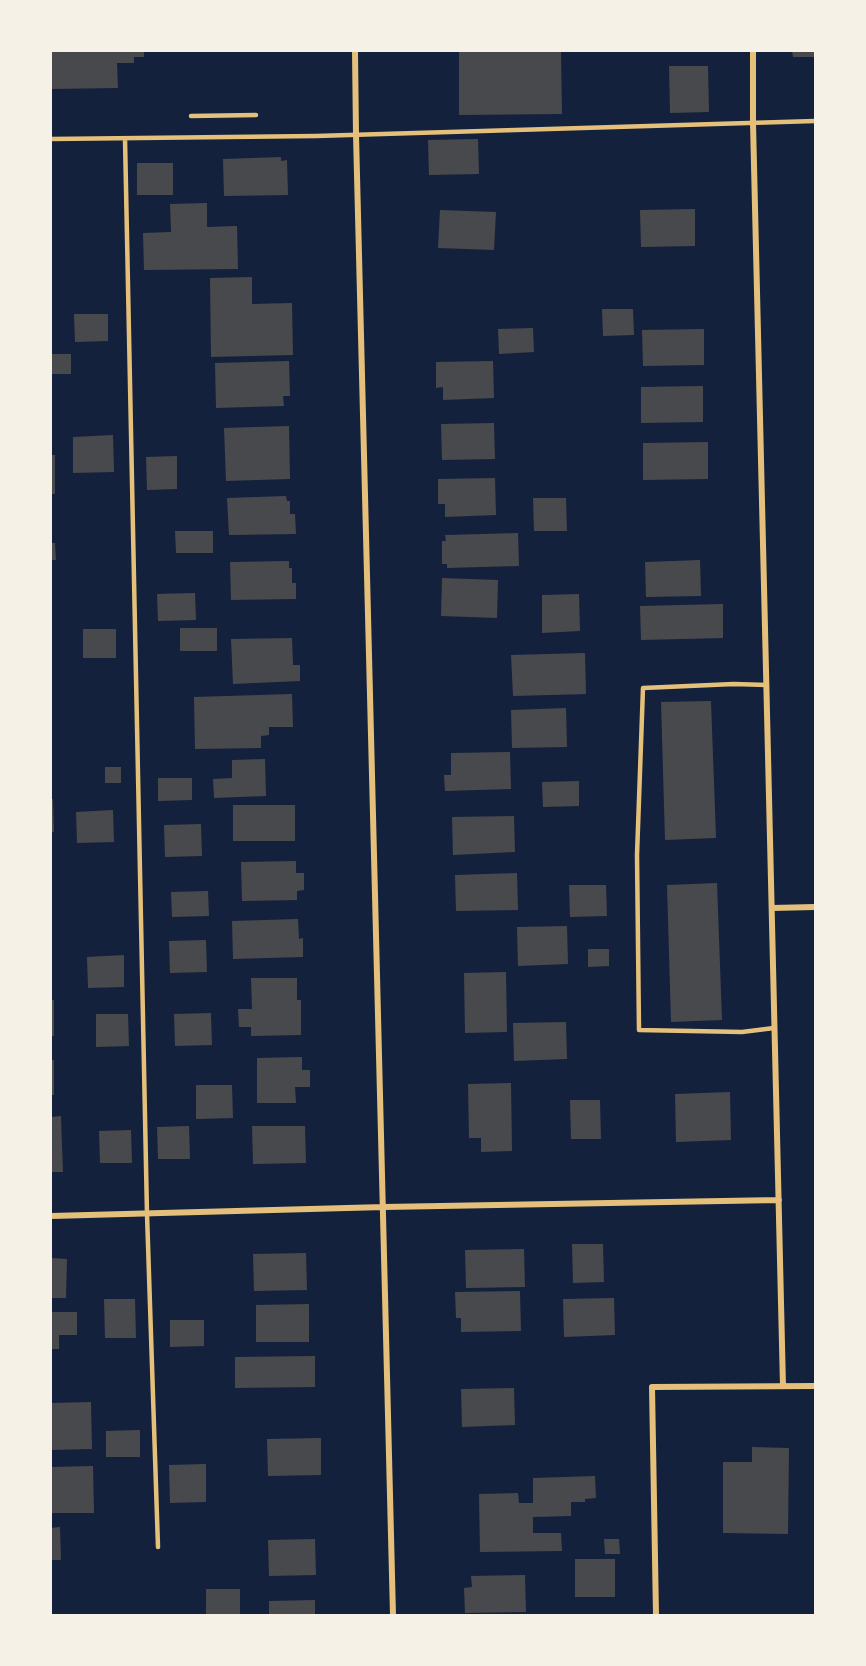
<!DOCTYPE html>
<html>
<head>
<meta charset="utf-8">
<style>
  body { margin:0 }
  #map { position:relative; width:866px; height:1666px; overflow:hidden; background:#14213d; font-family:"Nunito Sans",sans-serif }
  canvas { display:block }
  .frame { position:absolute; inset:0; border:52px solid #f6f1e7; pointer-events:none }
</style>
</head>
<body>
<div id="map">
<canvas width="866" height="1666"></canvas>
<div class="frame"></div>
</div>
<script>
const ctx = document.querySelector('canvas').getContext('2d');
ctx.lineJoin = 'round';
function fill(path, color) {
  ctx.fillStyle = color;
  ctx.fill(path, 'evenodd');
}
function poly(rows) {
  const path = new Path2D();
  for (const r of rows) {
    path.moveTo(r[0], r[1]);
    for (let i = 2; i < r.length; i += 2) path.lineTo(r[i], r[i + 1]);
  }
  return path;
}
function trace(path, color, width, dash) {
  ctx.strokeStyle = color;
  ctx.lineWidth = width;
  ctx.lineCap = dash ? 'butt' : 'round';
  ctx.setLineDash(dash || []);
  ctx.stroke(path);
}
fill(poly([
  [51,51,144,51,144,57,134,57,134,63,117,63,118,88,51,89],
  [459,51,561,51,562,114,459,115],
  [792,51,815,51,815,57,793,57],
  [669,66,708,66,709,112,670,113],
  [478,139,479,174,429,175,428,140],
  [281,157,281,161,287,160,288,195,224,196,223,159],
  [137,163,173,163,173,195,137,195],
  [207,203,207,227,237,226,238,269,144,270,143,233,171,232,170,204],
  [695,209,695,246,641,247,640,210],
  [440,210,496,212,494,250,438,248],
  [252,277,252,304,292,303,293,355,211,357,210,278],
  [602,309,633,309,634,335,603,336],
  [74,314,108,314,108,341,75,342],
  [533,328,534,352,499,354,498,329],
  [704,329,704,365,643,366,642,330],
  [51,354,71,354,71,374,51,374],
  [289,361,290,396,283,396,284,406,216,408,215,363],
  [493,361,494,398,443,400,443,387,436,388,436,362],
  [703,386,703,422,641,423,641,387],
  [494,423,495,459,442,460,441,424],
  [289,426,290,479,226,481,224,428],
  [113,435,114,472,73,473,73,437],
  [708,442,708,479,643,480,643,443],
  [51,455,55,455,55,494,51,494],
  [177,456,177,489,147,490,146,457],
  [495,478,496,515,445,517,445,504,438,504,438,479],
  [286,496,287,501,290,501,290,514,295,514,296,534,229,535,227,498],
  [533,498,566,498,567,531,534,531],
  [175,531,213,531,213,553,176,553],
  [518,533,519,566,447,568,447,564,442,564,442,541,446,541,445,535],
  [51,543,55,543,56,560,51,560],
  [700,560,701,596,646,597,645,562],
  [289,561,289,568,292,568,292,583,296,583,296,599,231,600,230,562],
  [442,578,498,580,497,618,441,616],
  [195,593,196,620,158,621,157,594],
  [579,594,580,631,542,633,542,595],
  [723,604,723,638,641,640,640,606],
  [180,628,217,628,217,651,180,651],
  [83,629,116,629,116,658,83,658],
  [292,638,293,665,300,665,300,681,233,684,231,639],
  [585,653,586,694,513,696,511,655],
  [292,694,293,727,269,727,269,735,261,736,261,748,195,749,194,697],
  [711,701,716,838,665,840,661,702],
  [566,708,567,747,512,748,511,710],
  [510,752,511,789,445,791,444,775,451,775,451,753],
  [265,759,266,796,214,798,213,779,232,778,232,760],
  [105,767,121,767,121,783,105,783],
  [158,778,192,778,192,800,158,801],
  [579,781,579,806,543,807,542,782],
  [51,799,53,799,54,832,51,832],
  [233,805,295,805,295,841,233,841],
  [113,810,114,842,77,843,76,812],
  [514,816,515,852,453,855,452,817],
  [201,824,202,856,165,857,164,825],
  [296,861,296,873,304,873,304,890,297,891,297,900,242,901,241,862],
  [517,873,518,910,456,911,455,875],
  [717,883,722,1020,671,1022,667,885],
  [569,885,606,885,607,916,570,917],
  [208,891,209,916,172,917,171,892],
  [298,919,299,939,303,938,303,957,233,959,232,921],
  [567,926,568,964,518,966,517,927],
  [206,940,207,972,170,973,169,941],
  [588,949,609,949,609,966,588,967],
  [124,955,124,987,88,988,87,957],
  [506,972,507,1032,465,1033,464,973],
  [251,978,297,978,297,1000,301,1000,301,1035,251,1036,251,1027,239,1027,238,1009,252,1009],
  [51,1000,54,1000,54,1036,51,1036],
  [211,1013,212,1045,175,1046,174,1014],
  [96,1014,128,1014,129,1046,96,1047],
  [566,1022,567,1059,514,1061,513,1023],
  [302,1057,302,1070,310,1070,310,1087,295,1087,296,1103,257,1103,257,1058],
  [51,1060,54,1060,54,1095,51,1095],
  [511,1083,512,1151,481,1152,481,1138,469,1138,468,1084],
  [196,1085,232,1085,233,1118,196,1119],
  [730,1092,731,1140,676,1142,675,1094],
  [570,1100,600,1100,601,1139,571,1139],
  [61,1116,63,1172,51,1172,51,1117],
  [189,1126,190,1159,158,1159,157,1127],
  [252,1126,305,1126,306,1163,253,1164],
  [131,1130,132,1163,100,1163,99,1131],
  [572,1244,603,1244,604,1282,573,1283],
  [524,1249,525,1287,466,1288,465,1250],
  [306,1253,307,1290,254,1291,253,1254],
  [51,1258,67,1259,66,1298,51,1298],
  [520,1291,521,1331,461,1332,461,1318,456,1318,455,1292],
  [614,1298,615,1335,564,1337,563,1299],
  [104,1299,135,1299,136,1338,105,1338],
  [309,1304,309,1342,256,1342,256,1305],
  [51,1312,77,1312,77,1335,59,1335,59,1349,51,1349],
  [170,1320,204,1320,204,1346,170,1347],
  [315,1356,315,1387,235,1388,235,1357],
  [514,1388,515,1425,462,1427,461,1389],
  [91,1402,92,1449,51,1450,51,1403],
  [140,1430,140,1457,106,1457,106,1431],
  [321,1438,321,1475,268,1476,267,1439],
  [752,1447,789,1448,788,1534,723,1533,723,1462,752,1462],
  [206,1464,206,1502,170,1503,169,1465],
  [93,1466,94,1513,51,1513,51,1467],
  [595,1476,596,1498,585,1499,585,1502,571,1502,571,1516,533,1517,533,1533,561,1533,562,1551,480,1552,479,1494,518,1493,519,1503,533,1503,533,1478],
  [60,1527,61,1560,51,1560,51,1528],
  [315,1539,316,1575,269,1576,268,1540],
  [604,1539,619,1539,620,1554,605,1554],
  [575,1559,615,1559,615,1597,575,1597],
  [525,1575,526,1612,465,1613,464,1588,472,1587,471,1576],
  [206,1589,240,1589,240,1615,206,1615],
  [315,1600,315,1615,269,1615,269,1601]
]), '#48494c');
trace(poly([
  [191,116,256,115],
  [51,139,316,136,815,121],
  [125,139,147,1214,158,1547],
  [767,685,734,684,643,688,637,855,639,1030,742,1032,774,1028]
]), '#e5c07b', 4.5);
trace(poly([
  [355,51,356,135,393,1615],
  [753,51,753,123,783,1386],
  [772,908,815,907],
  [51,1216,384,1207,779,1200],
  [656,1615,652,1387,815,1386]
]), '#e5c07b', 6);
</script>
</body>
</html>
